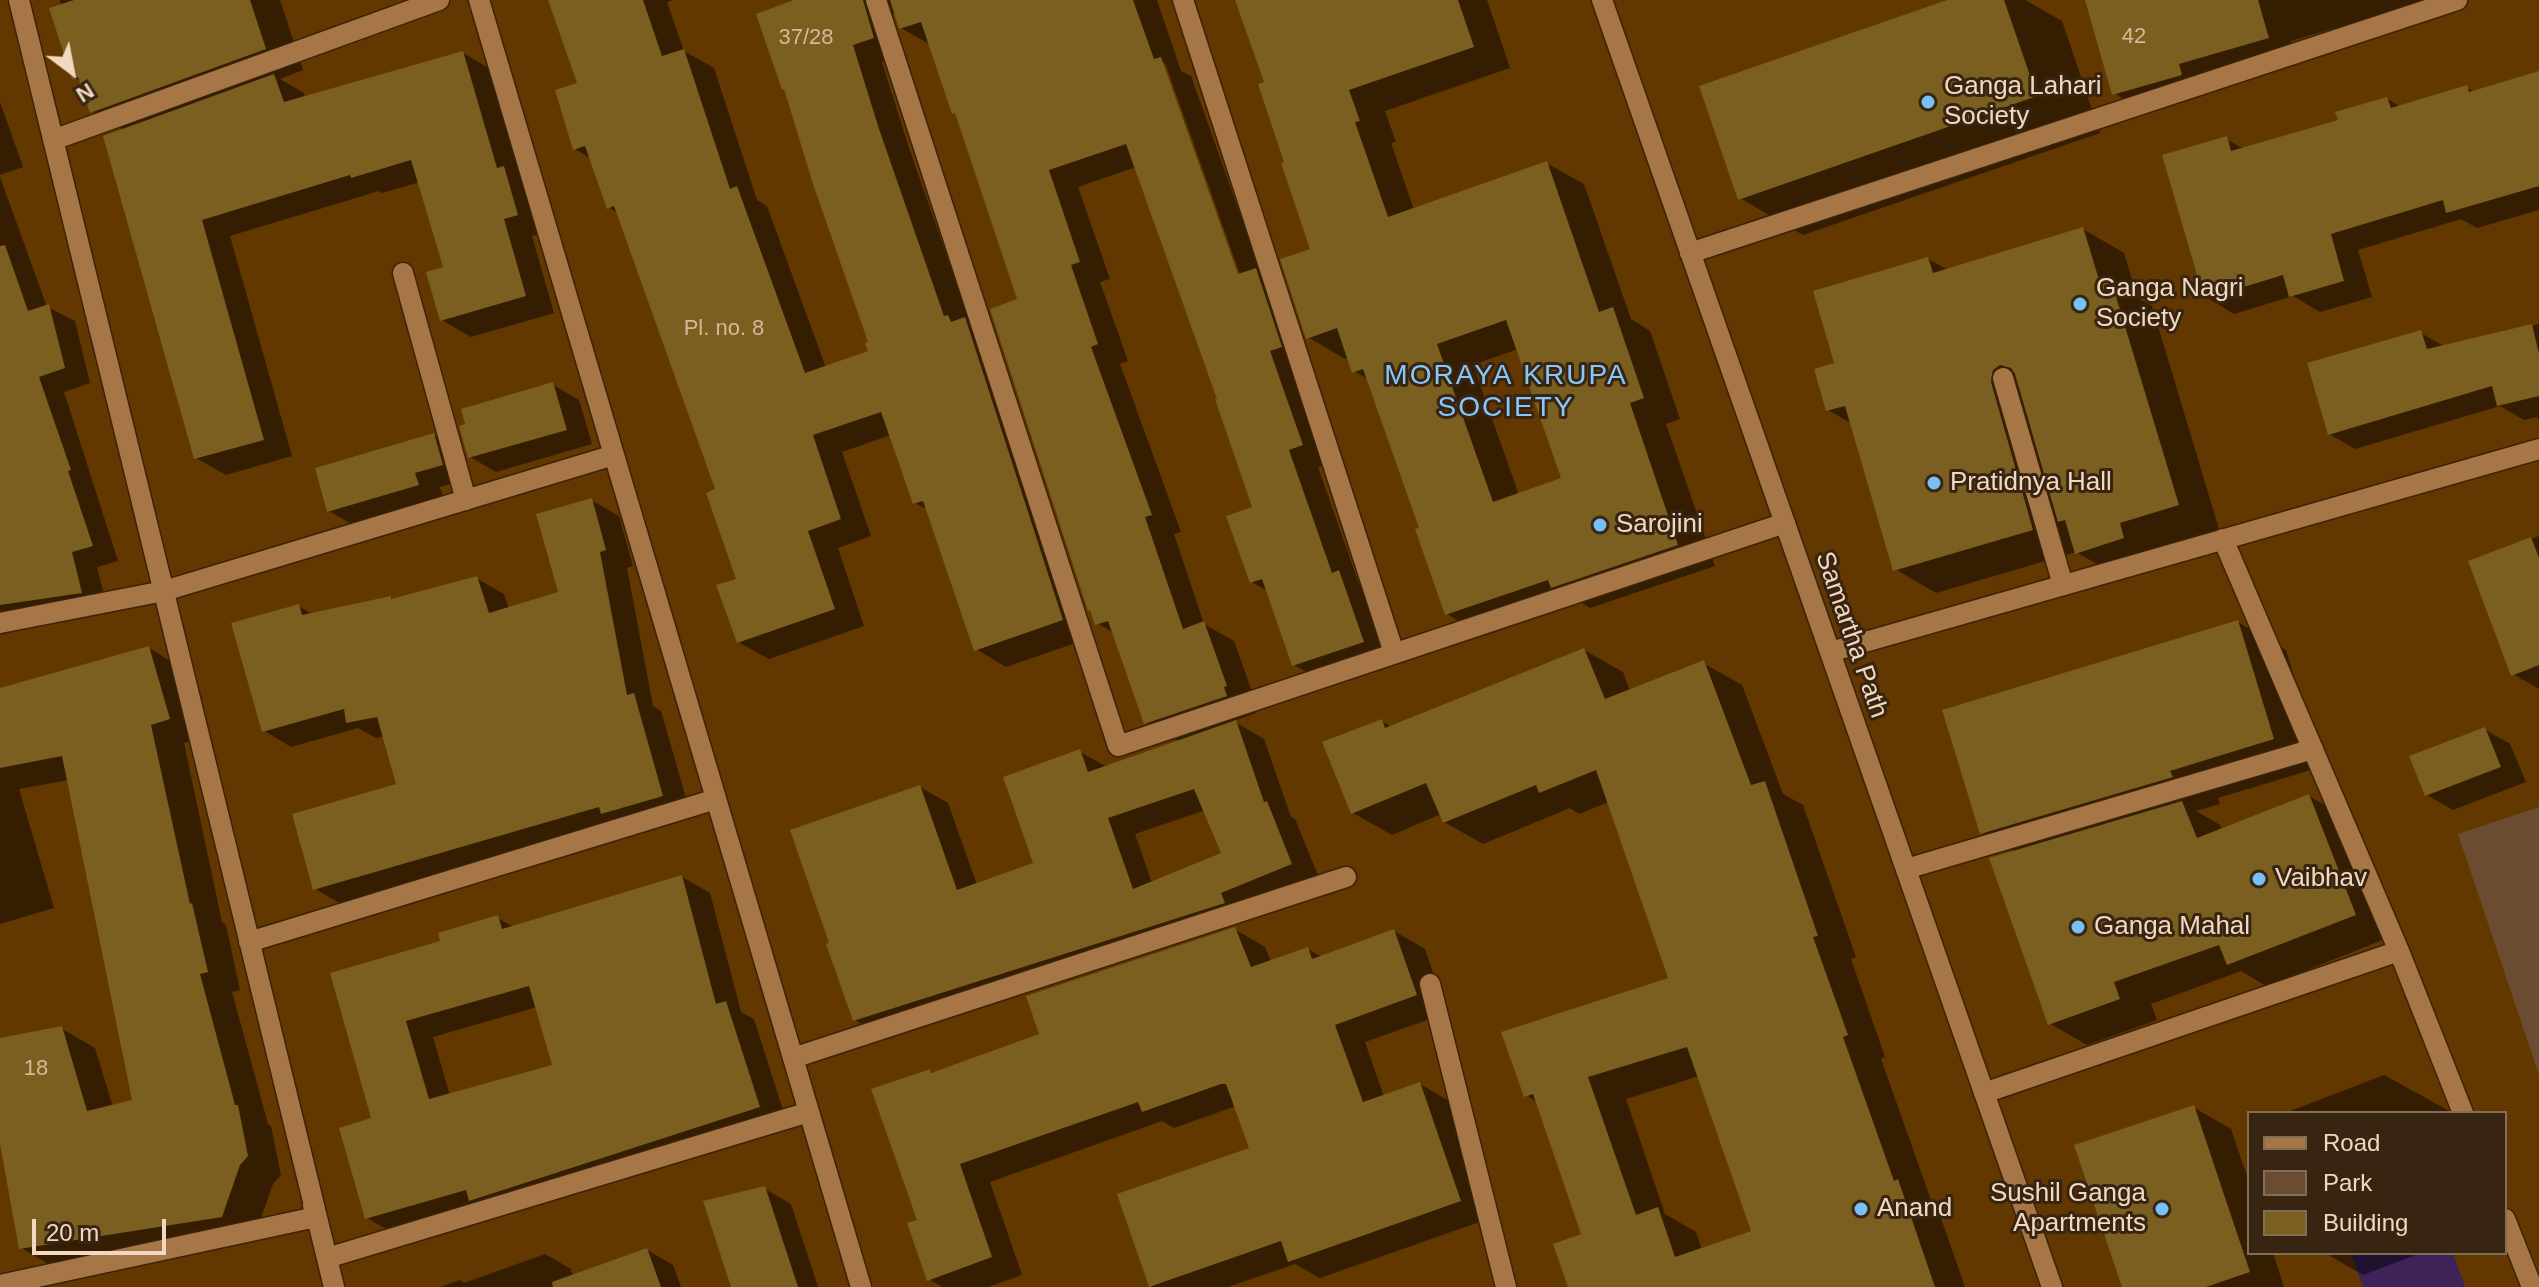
<!DOCTYPE html>
<html>
<head>
<meta charset="utf-8">
<style>
  body { margin:0 }
  #map { position:relative; width:2539px; height:1287px; overflow:hidden; background:#623700; font-family:Helvetica,sans-serif }
  canvas { display:block }
  .legend { position:absolute; left:2247px; top:1111px; width:260px; height:144px; box-sizing:border-box; background:#382511; border:2px solid #826d57; margin:0; padding:10px 14px; list-style:none; font-size:24px; color:#f2d8c0 }
  .legend li { display:flex; align-items:center; gap:16px; height:40px }
  .legend b { width:40px; border:2px solid #826d57 }
  .north { position:absolute; left:32px; top:32px; width:80px; height:80px; -webkit-text-stroke:6px #382511; paint-order:stroke; rotate:148deg; font-size:22px; font-weight:700; line-height:32px; text-align:center; color:#f2d8c0 }
  .north::after { content:''; display:block; margin:auto; width:28px; height:36px; background:#f2d8c0; clip-path:polygon(50% 0,100% 100%,50% 72%,0 100%) }
  .scale { position:absolute; left:32px; top:1219px; width:134px; height:36px; box-sizing:border-box; border:4px solid #f2d8c0; border-top:0; padding-left:10px; font-size:24px; line-height:28px; white-space:nowrap; color:#f2d8c0; -webkit-text-stroke:6px #382511; paint-order:stroke }
</style>
</head>
<body>
<div id="map">
<canvas width="2539" height="1287"></canvas>
<ul class="legend">
<li><b style="height:10px;background:#a67647"></b>Road</li>
<li><b style="height:22px;background:#6a4d30"></b>Park</li>
<li><b style="height:22px;background:#7a5f20"></b>Building</li>
</ul>
<div class="north">N</div>
<div class="scale">20 m</div>
</div>
<script>
const ctx = document.querySelector('canvas').getContext('2d');
ctx.lineJoin = 'round';
function fill(path, color) {
  ctx.fillStyle = color;
  ctx.fill(path, 'evenodd');
}
function poly(rows) {
  const path = new Path2D();
  for (const r of rows) {
    path.moveTo(r[0], r[1]);
    for (let i = 2; i < r.length; i += 2) path.lineTo(r[i], r[i + 1]);
  }
  return path;
}
function trace(path, color, width, dash) {
  ctx.strokeStyle = color;
  ctx.lineWidth = width;
  ctx.lineCap = dash ? 'butt' : 'round';
  ctx.setLineDash(dash || []);
  ctx.stroke(path);
}
function write(font, color, halo, rows, align = 'center') {
  ctx.font = font + ' Helvetica,sans-serif';
  ctx.lineWidth = 6;
  ctx.setLineDash([]);
  ctx.textBaseline = 'middle';
  ctx.strokeStyle = halo;
  ctx.fillStyle = color;
  for (const [text, x, y, turn = 0] of rows) {
    ctx.save();
    ctx.translate(x, y);
    ctx.rotate((+turn || 0) * Math.PI / 180);
    ctx.textAlign = isNaN(turn) ? turn : align;
    if (halo) ctx.strokeText(text, 0, 0);
    ctx.fillText(text, 0, 0);
    ctx.restore();
  }
}
fill(poly([
  [2539,807,2539,1075,2458,834]
]), '#6a4d30');
fill(poly([
  [2361,1253,2453,1253,2465,1287,2363,1287,2352,1256]
]), '#3d2357');
fill(poly([
  [60,0,280,0,303,70,280,79,304,93,305,98,463,53,492,70,546,232,532,236,554,313,471,337,442,320,445,268,420,182,382,193,379,191,230,236,292,456,226,475,196,458,124,130,92,111,82,82,74,78],
  [550,0,673,0,667,2,684,51,714,68,757,200,767,206,826,368,870,352,870,344,800,0,1157,0,1181,71,1191,76,1261,273,1286,288,1332,462,1318,467,1359,584,1369,590,1393,659,1324,682,1294,665,1268,591,1251,582,1254,509,1220,400,1136,167,1078,187,1110,279,1100,282,1128,361,1120,364,1181,532,1174,534,1204,624,1234,641,1256,703,1253,704,1256,713,1233,721,1264,739,1291,817,1295,819,1320,880,1248,910,1252,919,883,1036,855,1020,920,787,948,803,977,885,1035,865,1080,752,1107,767,1180,742,1146,722,1114,633,1097,623,1090,610,1019,301,958,115,954,112,931,45,901,28,895,13,892,14,904,54,882,62,909,148,970,322,995,337,1093,637,1006,667,976,649,928,510,915,503,891,435,842,452,871,536,838,548,864,626,769,659,738,642,738,580,718,490,619,214,608,207,590,158,575,149,579,84],
  [1161,63,1165,63,1243,283,1239,284],
  [1206,810,1224,854,1152,883,1135,834],
  [1237,0,1487,0,1510,68,1385,111,1396,142,1391,143,1414,210,1546,163,1584,184,1631,319,1650,331,1680,419,1666,424,1715,566,1590,608,1580,602,1484,636,1447,614,1421,529,1369,380,1354,371,1349,357,1345,359,1308,337,1313,250,1266,83],
  [1518,349,1564,479,1519,495,1473,365],
  [1953,0,2025,0,2062,21,2100,133,1803,235,1740,198],
  [2087,0,2441,0,2400,27,2378,15,2291,41,2294,52,2140,108,2114,93],
  [2539,73,2539,210,2477,228,2461,219,2358,250,2372,297,2320,312,2293,296,2234,314,2206,297,2226,139,2244,149,2340,121,2387,99,2401,107,2467,88,2475,92],
  [0,102,23,167,0,175],
  [0,177,47,307,75,321,90,383,64,392,118,561,97,567,107,607,0,622],
  [2083,229,2124,253,2138,298,2152,306,2219,529,2160,546,2165,562,2118,576,2076,552,1936,593,1895,569,1852,424,1828,410,1836,364,1928,259,1948,270],
  [2539,324,2539,419,2536,417,2524,420,2500,406,2355,449,2329,434,2421,333,2445,347],
  [553,385,579,400,592,444,496,472,470,457,468,425],
  [434,435,460,450,468,479,440,487,444,500,355,526,329,511],
  [591,500,619,516,633,566,627,568,653,706,661,711,690,812,343,905,315,889,399,785,385,736,376,738,358,728,291,747,263,730,299,606,313,615,390,598,394,600,476,578,504,594,509,609,561,594],
  [2539,536,2539,689,2513,674,2470,562],
  [2238,622,2286,650,2321,767,2218,798,2220,804,2196,811,2220,825,2222,830,2309,796,2347,818,2393,936,2266,986,2241,971,2151,1004,2157,1020,2087,1045,2049,1023,2016,852,1982,832],
  [149,648,182,668,202,738,184,743,222,922,226,925,240,990,232,992,268,1124,271,1126,281,1175,273,1184,255,1235,54,1267,21,1248,0,1140,0,1040,62,1029,95,1048,113,1107,134,1101,69,780,19,789,54,908,0,924,0,690],
  [1584,650,1623,672,1630,691,1703,663,1742,685,1783,794,1803,805,1856,957,1851,959,1885,1057,1881,1059,1931,1200,1936,1204,1965,1287,1570,1287,1584,1235,1538,1103,1526,1095,1670,979,1609,802,1579,814,1570,808,1483,844,1444,822,1441,814,1392,835,1353,813,1381,721,1392,727],
  [1699,1076,1754,1232,1702,1250,1696,1232,1665,1214,1626,1099],
  [2484,729,2510,744,2526,782,2453,810,2427,795],
  [682,877,710,893,741,1012,754,1019,787,1123,395,1234,367,1218,374,1120,332,975,443,942,497,918,514,927],
  [537,1007,554,1066,450,1096,433,1037],
  [1234,929,1265,947,1271,962,1308,949,1322,957,1394,931,1425,949,1447,1013,1365,1042,1384,1097,1420,1084,1451,1102,1491,1218,1320,1278,1295,1264,1228,1287,1153,1287,1150,1285,1251,1149,1236,1106,1174,1128,1162,1121,990,1182,1022,1275,988,1287,942,1287,929,1279,920,1221,929,1071,935,1074,1042,1036],
  [2384,1075,2453,1113,2285,1113],
  [2193,1107,2231,1129,2249,1182,2249,1253,2273,1253,2284,1287,2125,1287],
  [765,1189,791,1204,818,1287,733,1287],
  [647,1250,673,1265,681,1287,440,1287,460,1280,464,1283,545,1254,571,1269,573,1277],
  [2325,1253,2421,1253,2363,1275]
]), '#0007');
fill(poly([
  [74,0,250,0,266,49,90,113,78,77,72,79,49,8],
  [548,0,643,0,662,56,684,49,730,189,737,186,805,373,868,351,865,343,868,342,813,184,784,89,782,90,756,14,794,0,863,0,874,38,853,45,879,129,944,316,948,315,951,322,965,317,1063,620,974,651,923,501,913,504,881,412,813,435,841,519,808,531,835,609,737,643,716,585,736,579,706,493,715,489,614,206,607,209,585,146,573,150,555,90,577,83],
  [890,0,1133,0,1154,59,1161,57,1238,274,1256,268,1282,347,1270,351,1303,445,1289,450,1332,573,1339,570,1364,642,1292,666,1262,579,1250,583,1226,516,1252,507,1215,399,1217,399,1126,144,1049,170,1080,262,1071,265,1098,344,1091,347,1152,515,1145,517,1183,629,1204,621,1227,686,1224,687,1227,696,1144,724,1108,621,1095,625,1090,610,1088,611,990,309,1017,299,955,113,952,114,921,22,899,29],
  [1235,0,1458,0,1474,47,1349,90,1360,121,1355,122,1388,217,1547,161,1599,312,1613,307,1644,398,1630,403,1678,545,1551,588,1548,580,1445,615,1415,529,1419,528,1363,369,1352,373,1337,328,1306,339,1280,259,1310,249,1281,163,1284,162,1258,84,1264,82],
  [1506,320,1561,478,1493,502,1437,344],
  [1947,0,2004,0,2037,96,1738,200,1699,86],
  [2085,0,2258,0,2269,38,2179,64,2182,75,2112,95],
  [463,51,497,168,504,166,518,215,504,219,526,296,440,321,426,272,443,267,411,160,351,178,350,175,202,220,264,440,194,459,103,136,274,74,284,102],
  [2539,71,2539,186,2446,213,2443,200,2331,234,2344,281,2289,297,2283,275,2204,299,2162,155,2227,136,2231,151,2338,120,2335,112,2387,97,2391,108,2467,85,2469,92],
  [2083,227,2100,283,2111,280,2179,505,2120,523,2124,538,2075,554,2065,520,2058,522,2015,374,2011,368,2000,365,1993,370,1991,382,2033,530,1893,571,1845,406,1826,411,1814,369,1834,363,1813,291,1928,257,1933,273],
  [5,245,28,311,49,304,65,368,39,377,71,470,68,471,93,546,72,552,82,593,0,605,0,246],
  [2532,324,2539,354,2539,396,2497,406,2492,386,2328,435,2307,363,2421,330,2427,349],
  [553,382,567,430,468,458,459,426,465,424,461,409],
  [434,433,443,465,415,473,419,485,327,512,315,468],
  [592,498,606,550,600,552,627,695,634,693,663,796,601,814,599,807,313,890,292,814,396,784,377,717,346,723,344,709,262,732,231,623,299,604,302,615,391,596,391,599,477,576,489,613,558,592,536,514],
  [2531,537,2539,558,2539,665,2511,676,2468,561],
  [2238,620,2274,739,2170,771,2173,777,1980,834,1942,710],
  [149,646,170,719,151,725,190,904,192,903,208,972,200,974,235,1105,238,1105,248,1156,240,1165,222,1217,19,1249,0,1144,0,1038,62,1026,87,1111,132,1100,62,756,0,768,0,688],
  [1584,648,1605,699,1704,660,1751,785,1765,781,1818,936,1813,937,1848,1035,1843,1037,1894,1181,1898,1179,1935,1287,1568,1287,1553,1244,1581,1234,1533,1094,1524,1097,1501,1032,1668,978,1596,770,1539,793,1536,785,1443,823,1426,783,1351,814,1322,742,1382,719,1385,728],
  [1687,1047,1751,1231,1675,1257,1658,1207,1636,1215,1588,1077],
  [1236,720,1264,802,1267,801,1292,864,1221,893,1225,903,853,1021,826,944,829,943,790,830,920,785,957,890,1033,863,1003,777,1080,749,1088,772],
  [1194,789,1221,853,1133,889,1108,818],
  [2485,727,2501,767,2425,796,2409,756],
  [2309,794,2356,915,2227,965,2219,945,2114,982,2120,999,2048,1025,1989,858,2182,801,2197,838],
  [682,875,716,1004,726,1001,760,1107,469,1201,466,1190,365,1219,339,1128,371,1118,330,973,440,941,438,933,498,915,502,929],
  [529,986,552,1065,429,1099,406,1021],
  [1235,927,1251,967,1308,947,1312,959,1394,929,1417,995,1335,1025,1363,1102,1420,1082,1461,1201,1288,1262,1281,1241,1149,1287,1117,1194,1249,1148,1226,1084,1221,1084,1142,1112,1138,1102,960,1164,992,1257,927,1281,907,1223,917,1220,871,1089,930,1069,931,1073,1039,1034,1026,996],
  [2194,1105,2250,1272,2206,1287,2122,1287,2074,1145],
  [765,1186,798,1287,731,1287,703,1201],
  [647,1248,661,1287,553,1287,552,1282]
]), '#7a5f20');
const lane = poly([
  [2003,378,2063,585],
  [1906,869,2313,749]
]);
const street = poly([
  [19,0,334,1287],
  [479,0,861,1287],
  [876,0,1118,746,1785,523],
  [1183,0,1394,653],
  [53,140,439,0],
  [1690,253,2457,0],
  [403,273,466,500],
  [2223,539,2399,951,2463,1113],
  [0,623,164,591,614,455],
  [1830,652,2539,449],
  [249,942,716,799],
  [1430,984,1506,1287],
  [793,1058,1346,877],
  [1984,1093,2399,951],
  [2505,1219,2532,1287],
  [327,1258,809,1112],
  [0,1285,316,1217,313,1205]
]);
const secondary = poly([
  [1602,0,2052,1287]
]);
trace(lane, '#3b230a', 23);
trace(street, '#3b230a', 23);
trace(secondary, '#3b230a', 23);
trace(lane, '#a67647', 20);
trace(street, '#a67647', 20);
trace(secondary, '#a67647', 20);
for (const [x, y, r, color] of [
  [1928,102,8,"#79bff8"],
  [2080,304,8,"#79bff8"],
  [1934,483,8,"#79bff8"],
  [1600,525,8,"#79bff8"],
  [2259,879,8,"#79bff8"],
  [2078,927,8,"#79bff8"],
  [1861,1209,8,"#79bff8"],
  [2162,1209,8,"#79bff8"]
]) {
  const dot = new Path2D();
  dot.arc(x, y, r, 0, 2 * Math.PI);
  ctx.fillStyle = color;
  ctx.fill(dot);
  trace(dot, '#382511', 3);
}
write('22px', '#d4ba98', null, [
  ["42",2134,37],
  ["37/28",806,38],
  ["Pl. no. 8",724,329],
  ["18",36,1069]
]);
write('26px', '#f2d8c0', '#382511', [
  ["Ganga Lahari",1944,87],
  ["Society",1944,117],
  ["Ganga Nagri",2096,289],
  ["Society",2096,319],
  ["Pratidnya Hall",1950,483],
  ["Sarojini",1616,525],
  ["Vaibhav",2275,879],
  ["Ganga Mahal",2094,927],
  ["Sushil Ganga",2146,1194,"right"],
  ["Apartments",2146,1224,"right"],
  ["Anand",1877,1209]
], 'left');
write('26px', '#f2d8c0', '#382511', [
  ["Samartha Path",1851,635,71]
]);
ctx.letterSpacing = '2px';
write('28px', '#87c7fc', '#382511', [
  ["MORAYA KRUPA",1506,376],
  ["SOCIETY",1506,408]
]);
ctx.letterSpacing = '0px';
</script>
</body>
</html>
